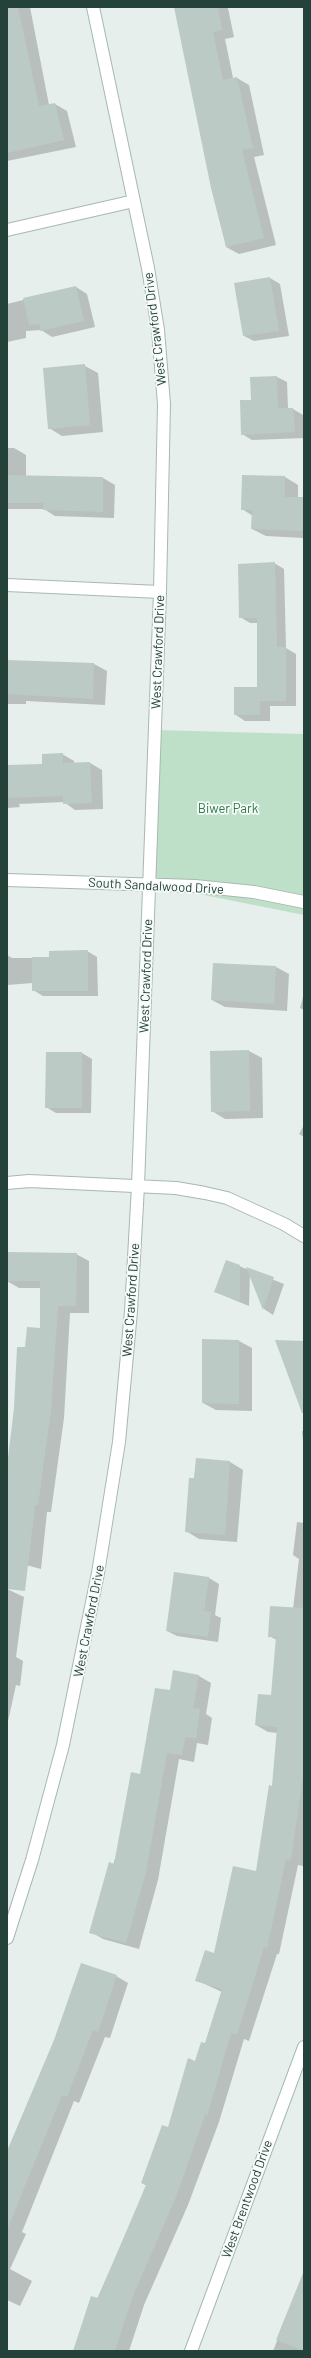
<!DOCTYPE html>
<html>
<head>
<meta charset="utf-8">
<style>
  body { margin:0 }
  #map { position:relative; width:311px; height:2358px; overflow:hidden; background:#e6efeb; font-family:Barlow,sans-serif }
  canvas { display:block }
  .frame { position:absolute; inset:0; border:8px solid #24423a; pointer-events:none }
</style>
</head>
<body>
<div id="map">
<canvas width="311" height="2358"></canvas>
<div class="frame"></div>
</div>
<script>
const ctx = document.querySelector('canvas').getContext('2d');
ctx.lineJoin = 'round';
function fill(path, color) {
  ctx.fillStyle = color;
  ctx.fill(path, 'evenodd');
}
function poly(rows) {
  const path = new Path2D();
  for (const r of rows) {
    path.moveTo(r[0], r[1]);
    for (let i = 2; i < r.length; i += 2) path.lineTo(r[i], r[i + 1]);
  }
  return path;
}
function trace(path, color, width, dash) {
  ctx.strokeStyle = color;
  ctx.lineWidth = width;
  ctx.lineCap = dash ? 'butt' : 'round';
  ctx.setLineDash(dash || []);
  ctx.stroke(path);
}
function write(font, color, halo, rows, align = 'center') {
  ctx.font = font + ' Barlow,sans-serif';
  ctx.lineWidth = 3.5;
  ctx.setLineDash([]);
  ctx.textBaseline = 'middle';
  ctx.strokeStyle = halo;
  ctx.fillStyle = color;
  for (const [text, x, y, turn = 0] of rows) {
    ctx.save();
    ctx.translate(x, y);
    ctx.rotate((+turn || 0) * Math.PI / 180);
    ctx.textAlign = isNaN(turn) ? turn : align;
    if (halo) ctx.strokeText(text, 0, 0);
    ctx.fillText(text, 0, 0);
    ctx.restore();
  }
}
fill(poly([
  [155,730,304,734,304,915,149,884]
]), '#bfe0c8');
fill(poly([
  [7,7,30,7,49,105,55,104,67,111,76,147,7,161],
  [184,7,228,8,234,37,225,39,233,78,237,78,249,85,264,155,254,157,276,245,239,254,226,247],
  [270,278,280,284,289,336,254,341,244,336],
  [76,287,87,294,95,327,52,337,41,330,26,331,26,338,7,342,7,304],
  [85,366,98,373,103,432,62,436,49,428,44,369],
  [277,377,287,382,288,409,293,409,303,415,304,438,252,440,242,434,252,401],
  [7,448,14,448,26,455,26,476,103,478,115,485,114,518,55,516,44,509,7,509],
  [285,477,298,485,298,498,304,498,304,538,266,536,252,529,253,516,242,509],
  [274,563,284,569,286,648,296,654,296,706,270,706,270,721,245,721,236,715,258,688,258,623,250,623,240,617],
  [7,661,94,664,107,671,105,705,26,701,26,704,7,704],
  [62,754,74,761,74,764,90,763,102,770,103,809,75,810,64,802,19,804,20,807,7,808,7,776,43,765],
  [87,951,97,957,98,996,43,996,33,990,33,983,7,985,7,955,12,958,50,958],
  [276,967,289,974,287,1011,225,1007,212,1000],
  [304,993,304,1010,300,1008],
  [249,1051,262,1058,263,1118,225,1119,212,1111],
  [82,1053,92,1059,91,1113,56,1113,46,1107],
  [304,1125,304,1137,299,1134],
  [7,1253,76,1254,89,1261,89,1313,70,1313,64,1418,51,1512,47,1512,41,1569,7,1560,7,1474,26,1348,41,1329,41,1288,19,1288,7,1281],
  [239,1266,284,1284,273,1315,264,1309,250,1272,249,1306,215,1292],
  [203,1340,239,1341,252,1348,252,1411,216,1410,203,1403],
  [302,1431,304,1431,304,1450],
  [197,1459,230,1462,243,1470,237,1542,199,1539,186,1531],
  [297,1522,304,1523,303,1866,298,1865,279,1954,277,1954,249,2041,244,2039,219,2122,188,2205,144,2305,129,2351,74,2351,147,2186,142,2183,169,2129,205,2044,222,1992,196,1980,215,1954,257,1872,273,1787,278,1733,268,1732,256,1725,272,1696,277,1640,269,1636,293,1609,299,1559,293,1555],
  [175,1573,209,1578,219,1584,215,1615,221,1618,218,1642,177,1636,167,1631],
  [7,1589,24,1597,16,1657,23,1661,20,1686,16,1685,7,1726],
  [174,1672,199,1676,211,1683,206,1714,212,1718,208,1745,197,1743,194,1762,179,1759,158,1880,139,1949,103,1939,91,1932,170,1691],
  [116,1976,128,1983,110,2038,105,2037,79,2103,74,2101,22,2232,26,2234,10,2269,32,2281,20,2306,7,2300,7,2155],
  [303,2276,304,2351,273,2351]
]), '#0003');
fill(poly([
  [7,7,18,7,39,106,55,103,64,140,7,153],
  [174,7,218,7,222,30,213,32,223,80,237,77,253,148,242,150,264,238,226,247,211,188],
  [270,277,279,331,243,336,234,283],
  [76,286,84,321,40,331,40,324,29,325,23,298],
  [85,364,90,425,48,429,43,368],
  [277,376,278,408,293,408,295,432,241,435,240,400,251,400,250,377],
  [7,475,103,477,103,512,43,510,43,503,7,503],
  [242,475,285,476,285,497,304,497,304,531,251,529,252,510,241,510],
  [275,562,277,647,286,647,286,701,260,701,260,715,234,715,234,687,257,687,257,618,239,618,238,564],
  [7,660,94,663,93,699,7,694],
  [63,753,63,763,90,762,92,803,63,804,63,796,7,798,7,765,42,764,42,754],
  [88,950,88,991,32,991,32,957,49,957,49,951],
  [213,963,276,966,274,1004,211,1000],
  [249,1050,250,1111,211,1112,210,1051],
  [46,1052,82,1052,82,1108,45,1108],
  [7,1252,77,1253,76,1306,58,1306,51,1410,38,1505,35,1505,25,1591,7,1589,7,1466,14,1408,17,1347,25,1347,27,1327,40,1328,40,1281,7,1281],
  [226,1260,240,1265,240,1301,214,1292],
  [246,1267,274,1277,263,1310],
  [202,1339,239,1340,239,1404,202,1403],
  [275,1340,304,1341,304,1413,302,1413],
  [196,1458,230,1461,225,1535,185,1532,189,1478,194,1478],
  [174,1572,209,1577,204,1611,211,1612,208,1637,166,1631],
  [270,1606,304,1608,304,1770,291,1860,286,1859,267,1948,264,1947,237,2035,231,2033,207,2116,205,2115,176,2197,132,2298,115,2351,73,2351,91,2296,98,2298,146,2185,141,2183,162,2125,168,2127,188,2058,195,2061,201,2042,205,2043,222,1989,195,1981,205,1950,214,1953,233,1866,256,1871,269,1785,272,1786,277,1727,255,1725,258,1694,271,1695,276,1637,268,1637],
  [173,1670,199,1675,193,1708,200,1709,196,1738,185,1737,182,1755,167,1753,146,1872,126,1943,89,1933,109,1862,114,1864,131,1772,140,1774,155,1688,170,1690],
  [81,1963,117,1975,98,2032,93,2030,67,2097,62,2095,7,2230,7,2151,54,2040],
  [303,2273,304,2273,304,2351,276,2340]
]), '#bbcac4');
const minor = poly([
  [7,230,134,201],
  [7,585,160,592],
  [7,880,195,886,254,892,304,902],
  [7,1183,29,1181,176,1188,205,1193,227,1198,284,1224,304,1236],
  [7,1938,32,1860,63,1745,98,1573,119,1442,131,1311,138,1186,160,592,164,404,158,330,148,268,93,7],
  [191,2351,304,2047]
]);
trace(minor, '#a8b8b2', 14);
trace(minor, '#fff', 12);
write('13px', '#24423a', '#f7fbf9', [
  ["West Crawford Drive",155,329,-97],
  ["West Crawford Drive",158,652,-88],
  ["South Sandalwood Drive",156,886,3],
  ["West Crawford Drive",146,976,-88],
  ["West Crawford Drive",131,1300,-86],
  ["West Crawford Drive",89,1621,-79],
  ["West Brentwood Drive",247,2199,-70]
]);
write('13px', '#2d7a4b', '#f7fbf9', [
  ["Biwer Park",228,809]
]);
</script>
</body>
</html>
